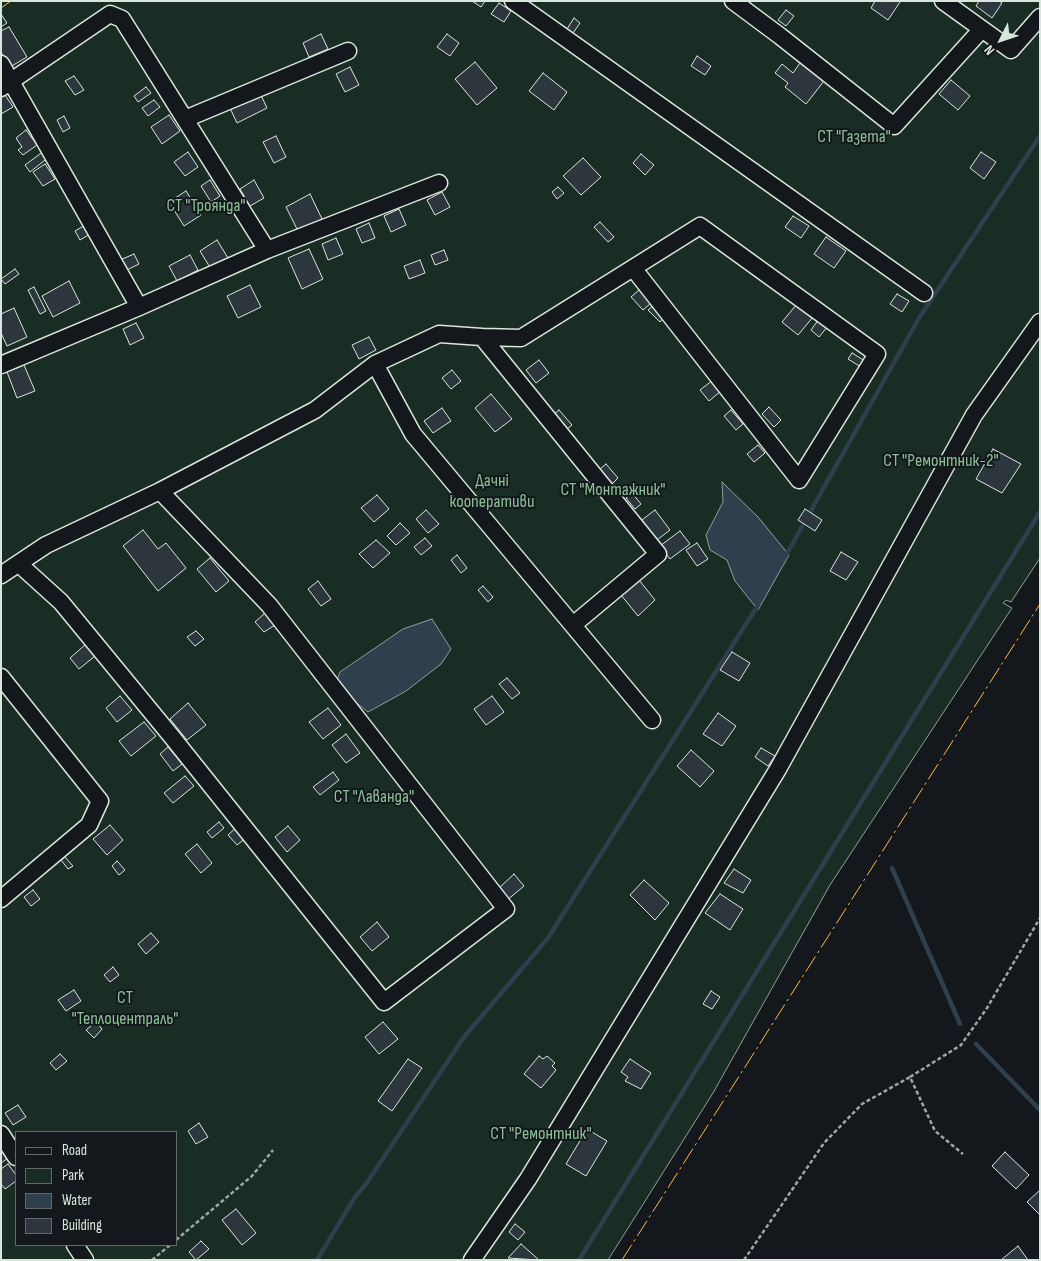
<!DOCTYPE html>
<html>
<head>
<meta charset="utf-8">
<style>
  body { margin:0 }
  #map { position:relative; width:1041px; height:1261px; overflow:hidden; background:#14181c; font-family:"Sofia Sans Condensed",sans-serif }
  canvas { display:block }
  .frame { position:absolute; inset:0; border:2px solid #d8e6dc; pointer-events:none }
  .legend { position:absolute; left:15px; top:1131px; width:162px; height:115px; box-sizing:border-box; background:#14181c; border:1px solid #626a69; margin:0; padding:6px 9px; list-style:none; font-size:15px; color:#d8e6dc }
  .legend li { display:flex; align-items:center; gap:10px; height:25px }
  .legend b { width:25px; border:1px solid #626a69 }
  .north { position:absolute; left:976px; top:15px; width:50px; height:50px; -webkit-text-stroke:4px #14181c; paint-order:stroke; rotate:229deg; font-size:14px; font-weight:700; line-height:20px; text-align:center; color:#d8e6dc }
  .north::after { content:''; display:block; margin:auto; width:18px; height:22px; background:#d8e6dc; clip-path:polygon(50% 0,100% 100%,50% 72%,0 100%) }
</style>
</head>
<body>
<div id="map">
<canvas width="1041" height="1261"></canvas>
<div class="frame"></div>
<ul class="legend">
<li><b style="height:6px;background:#14181c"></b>Road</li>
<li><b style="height:14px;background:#1a2d24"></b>Park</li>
<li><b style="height:14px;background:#2f3f4d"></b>Water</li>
<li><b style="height:14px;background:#2c363c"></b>Building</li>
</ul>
<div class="north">N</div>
</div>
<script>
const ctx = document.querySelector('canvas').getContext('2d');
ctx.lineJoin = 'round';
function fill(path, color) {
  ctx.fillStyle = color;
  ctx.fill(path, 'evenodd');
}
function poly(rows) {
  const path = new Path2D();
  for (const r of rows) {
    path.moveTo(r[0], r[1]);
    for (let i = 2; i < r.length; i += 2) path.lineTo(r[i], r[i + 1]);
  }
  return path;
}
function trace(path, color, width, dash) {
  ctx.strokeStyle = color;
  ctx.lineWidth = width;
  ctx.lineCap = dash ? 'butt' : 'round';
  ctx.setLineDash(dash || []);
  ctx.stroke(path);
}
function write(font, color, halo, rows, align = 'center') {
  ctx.font = font + ' "Sofia Sans Condensed",sans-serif';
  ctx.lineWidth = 4;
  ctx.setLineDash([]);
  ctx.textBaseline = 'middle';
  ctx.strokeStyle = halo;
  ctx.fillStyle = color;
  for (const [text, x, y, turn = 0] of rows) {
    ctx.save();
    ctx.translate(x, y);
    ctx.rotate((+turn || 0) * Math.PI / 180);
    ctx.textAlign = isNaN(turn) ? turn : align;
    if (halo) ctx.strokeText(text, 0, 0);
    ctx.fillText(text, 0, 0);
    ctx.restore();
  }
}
const green = poly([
  [1,1,1040,1,1040,558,1011,602,1006,600,1003,603,1012,608,830,885,713,1093,608,1260,1,1260,1,1],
  [16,1132,176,1132,176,1245,16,1245,16,1132]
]);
fill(green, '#1a2d24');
trace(green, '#939e99', 1);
const water = poly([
  [722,482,758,517,789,555,758,610,735,581,727,560,710,550,706,535,723,502,722,482],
  [432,619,451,649,441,664,406,691,368,712,354,701,337,680,340,672,403,629,432,619]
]);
fill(water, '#2f3f4d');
trace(water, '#939e99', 1);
trace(poly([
  [785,557,919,318,1040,136],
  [892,868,960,1024],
  [976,1044,1040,1110],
  [317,1260,355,1197,366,1184,464,1037,548,938,758,605],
  [579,1260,1040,512]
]), '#2f3f4d', 4.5);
const building = poly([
  [472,1,485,1,481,7,472,1],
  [875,1,899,1,900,2,888,20,871,8,875,1],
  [979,1,999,1,1002,3,992,18,976,6,979,1],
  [499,3,511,11,504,22,491,14,499,3],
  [786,10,794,16,786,26,778,20,786,10],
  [1,14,7,23,1,27,1,14],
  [574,18,580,23,573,33,567,29,574,18],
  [9,27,27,57,10,67,1,52,1,31,9,27],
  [321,34,328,49,309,57,303,43,321,34],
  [447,34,459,43,450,56,437,47,447,34],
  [697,56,711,66,705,75,691,66,697,56],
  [475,62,497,88,477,105,455,79,475,62],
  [800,63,824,81,806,104,785,87,788,83,775,73,782,64,793,73,800,63],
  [350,67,359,85,345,92,336,74,350,67],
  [543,73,567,92,554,110,529,91,543,73],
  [74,76,84,90,75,95,65,81,74,76],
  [951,80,970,96,958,110,939,94,951,80],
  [146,87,151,93,138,102,134,96,146,87],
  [259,91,267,108,237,123,229,106,259,91],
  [5,95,13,107,1,114,1,98,5,95],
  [154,100,160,107,148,116,142,108,154,100],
  [169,115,180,131,162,144,151,127,169,115],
  [64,116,70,128,63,132,57,120,64,116],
  [26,130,37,145,23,155,18,150,22,147,16,138,26,130],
  [276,136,286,157,274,163,263,142,276,136],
  [44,151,49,157,30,172,25,165,44,151],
  [188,152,198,167,185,176,174,162,188,152],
  [981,152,996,162,984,179,970,168,981,152],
  [641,154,654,165,645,175,633,163,641,154],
  [583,158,601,177,581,195,563,176,583,158],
  [45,164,55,179,43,186,33,172,45,164],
  [210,180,220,196,211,202,201,186,210,180],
  [254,180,264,198,250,206,240,189,254,180],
  [558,187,564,193,557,199,552,192,558,187],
  [186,191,201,215,184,226,169,202,186,191],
  [442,192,450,207,435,215,427,200,442,192],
  [310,194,323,221,299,233,286,207,310,194],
  [399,209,406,225,391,232,384,216,399,209],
  [793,216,809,226,801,238,785,227,793,216],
  [600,222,614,237,608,242,594,227,600,222],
  [369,223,375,238,362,243,356,229,369,223],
  [87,224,92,233,80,240,75,231,87,224],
  [826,237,846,251,834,268,814,254,826,237],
  [336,238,343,254,328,260,322,244,336,238],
  [217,240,228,258,211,269,200,251,217,240],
  [309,249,323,279,302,289,288,258,309,249],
  [444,250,448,260,435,265,431,255,444,250],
  [134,254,139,264,125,271,120,260,134,254],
  [190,255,198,270,177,281,169,266,190,255],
  [420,260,425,273,409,279,404,266,420,260],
  [15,269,19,274,5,284,1,279,15,269],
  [69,281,80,303,53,317,42,296,69,281],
  [250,285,261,307,238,318,227,296,250,285],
  [34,287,46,311,40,314,28,290,34,287],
  [639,290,651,303,643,310,631,297,639,290],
  [897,294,909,301,902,312,890,304,897,294],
  [797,304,813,317,798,335,782,322,797,304],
  [654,305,665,316,660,322,648,310,654,305],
  [14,308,27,337,7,346,1,333,1,314,14,308],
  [819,319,828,326,819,337,811,330,819,319],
  [136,323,144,338,130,345,123,329,136,323],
  [369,337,376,350,359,359,352,345,369,337],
  [852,353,865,361,861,367,848,359,852,353],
  [539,360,549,373,536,383,526,370,539,360],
  [24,365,35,391,17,398,7,372,24,365],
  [452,370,461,381,451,389,442,378,452,370],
  [713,380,721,391,709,401,700,390,713,380],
  [491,394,512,419,495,432,475,408,491,394],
  [769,407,781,420,774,427,762,414,769,407],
  [442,408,451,421,433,433,424,421,442,408],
  [559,410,572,425,566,430,554,414,559,410],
  [731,410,743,424,736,430,724,416,731,410],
  [758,445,765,453,754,462,747,454,758,445],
  [993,449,1021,464,1002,493,976,479,993,449],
  [606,464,618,478,611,485,599,470,606,464],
  [632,493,641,504,635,509,626,498,632,493],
  [377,495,389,509,374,522,361,508,377,495],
  [805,509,822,520,815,531,798,520,805,509],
  [426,510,439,524,428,533,416,519,426,510],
  [655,510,670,530,657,540,642,520,655,510],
  [400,523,410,533,396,545,387,536,400,523],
  [143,530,158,549,166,543,186,568,158,591,123,546,143,530],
  [680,531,690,544,670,559,660,546,680,531],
  [425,538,432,546,421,555,414,547,425,538],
  [376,540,390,553,373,568,359,554,376,540],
  [697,543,708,559,697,566,686,550,697,543],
  [841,552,858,562,846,580,830,571,841,552],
  [457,555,467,568,461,573,451,560,457,555],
  [210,558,229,581,216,592,197,569,210,558],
  [639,580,655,600,638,616,621,595,639,580],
  [318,581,331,599,321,606,308,589,318,581],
  [483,586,493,597,488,602,478,590,483,586],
  [265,613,275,625,264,632,255,622,265,613],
  [196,631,204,639,195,646,187,637,196,631],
  [85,645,95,656,79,669,70,658,85,645],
  [732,652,750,663,739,681,720,670,732,652],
  [507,678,520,693,512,699,499,684,507,678],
  [120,696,132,710,117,722,106,708,120,696],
  [492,696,504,712,486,725,474,709,492,696],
  [188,703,206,725,187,740,170,719,188,703],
  [328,708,341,725,323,739,309,722,328,708],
  [718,713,736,726,722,746,703,734,718,713],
  [144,722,156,736,131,756,119,741,144,722],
  [346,734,360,753,346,763,332,745,346,734],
  [168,747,182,764,173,771,160,754,168,747],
  [761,748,775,756,768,766,755,757,761,748],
  [691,750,714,771,700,787,677,766,691,750],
  [333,772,339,780,320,795,313,787,333,772],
  [185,776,194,786,173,803,164,793,185,776],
  [219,822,224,828,212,838,207,832,219,822],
  [110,825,123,840,107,855,93,839,110,825],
  [238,826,247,837,237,845,228,835,238,826],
  [288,826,300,840,287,852,275,837,288,826],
  [197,844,212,863,201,873,185,854,197,844],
  [65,857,73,866,68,869,61,860,65,857],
  [117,861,125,870,119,875,112,866,117,861],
  [734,869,751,880,743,893,724,883,734,869],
  [514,874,524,886,506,901,497,890,514,874],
  [644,880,669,903,655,920,630,895,644,880],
  [33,890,40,899,31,906,24,897,33,890],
  [720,894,743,909,730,930,705,913,720,894],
  [377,922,389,937,372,951,360,937,377,922],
  [151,933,159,942,146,954,138,944,151,933],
  [113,967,119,975,110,982,104,975,113,967],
  [74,990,81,1001,66,1011,58,1000,74,990],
  [711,991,720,997,712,1009,703,1004,711,991],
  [96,1022,102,1029,94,1038,86,1030,96,1022],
  [383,1022,398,1039,379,1054,365,1037,383,1022],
  [60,1054,67,1061,56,1070,50,1063,60,1054],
  [539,1056,543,1059,547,1056,555,1063,552,1066,556,1070,541,1088,524,1074,539,1056],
  [408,1059,422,1068,392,1111,378,1101,408,1059],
  [630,1059,651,1073,641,1089,625,1081,628,1077,621,1072,630,1059],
  [18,1105,26,1117,13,1125,5,1113,18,1105],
  [199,1123,208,1137,196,1144,188,1131,199,1123],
  [587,1129,607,1141,586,1176,566,1164,587,1129],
  [3,1152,8,1158,1,1163,1,1153,3,1152],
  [1005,1152,1029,1175,1016,1189,992,1166,1005,1152],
  [8,1164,16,1175,16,1181,5,1189,1,1184,1,1169,8,1164],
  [1040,1190,1040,1215,1027,1202,1040,1190],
  [236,1209,256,1233,242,1245,222,1220,236,1209],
  [515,1224,525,1232,518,1240,509,1232,515,1224],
  [201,1241,209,1249,196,1260,189,1252,201,1241],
  [521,1244,538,1259,538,1260,508,1258,521,1244],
  [1018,1246,1028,1260,1001,1260,1018,1246]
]);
fill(building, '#2c363c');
trace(building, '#d8e6dc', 1);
const minor = poly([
  [513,1,924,293],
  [733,1,780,36,894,126,982,29],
  [943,1,1011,50,1040,17],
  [1,64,139,307],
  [1,88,110,14,122,19,267,250],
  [185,119,348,51],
  [482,337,658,554,573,625],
  [375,364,413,434,652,720],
  [1,365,139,307,267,250,439,183],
  [19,564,61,602,172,737,384,1002,506,909,269,605,160,491],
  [1,575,46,545,160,491,315,410,375,364,439,334,482,337,521,338,633,268,700,226,877,354,799,480,633,268],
  [1,677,100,801,89,825,1,899],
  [1,1134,16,1157],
  [75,1245,85,1260],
  [472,1260,528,1179,778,769,974,415,1040,322]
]);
trace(minor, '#d8e6dc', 19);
trace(poly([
  [910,1077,961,1045,987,1008,1040,918],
  [176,1240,252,1176,273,1150],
  [152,1260,170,1245],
  [744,1260,824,1143,862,1104,910,1077,935,1131,963,1154]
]), '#9da8a2', 2.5, [4, 2.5]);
trace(minor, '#14181c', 16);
trace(poly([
  [1,8,11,1],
  [622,1260,1040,604]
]), '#ffb74d', 1, [18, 4, 2.5, 4]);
write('18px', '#8ac095', '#14181c', [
  ["СТ \"Газета\"",854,137],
  ["СТ \"Троянда\"",206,206],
  ["СТ \"Ремонтник-2\"",941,461],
  ["Дачні",492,481],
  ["кооперативи",492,502],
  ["СТ \"Монтажник\"",613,490],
  ["СТ \"Лаванда\"",374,797],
  ["СТ",125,998],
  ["\"Теплоцентраль\"",125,1019],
  ["СТ \"Ремонтник\"",541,1134]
]);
</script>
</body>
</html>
